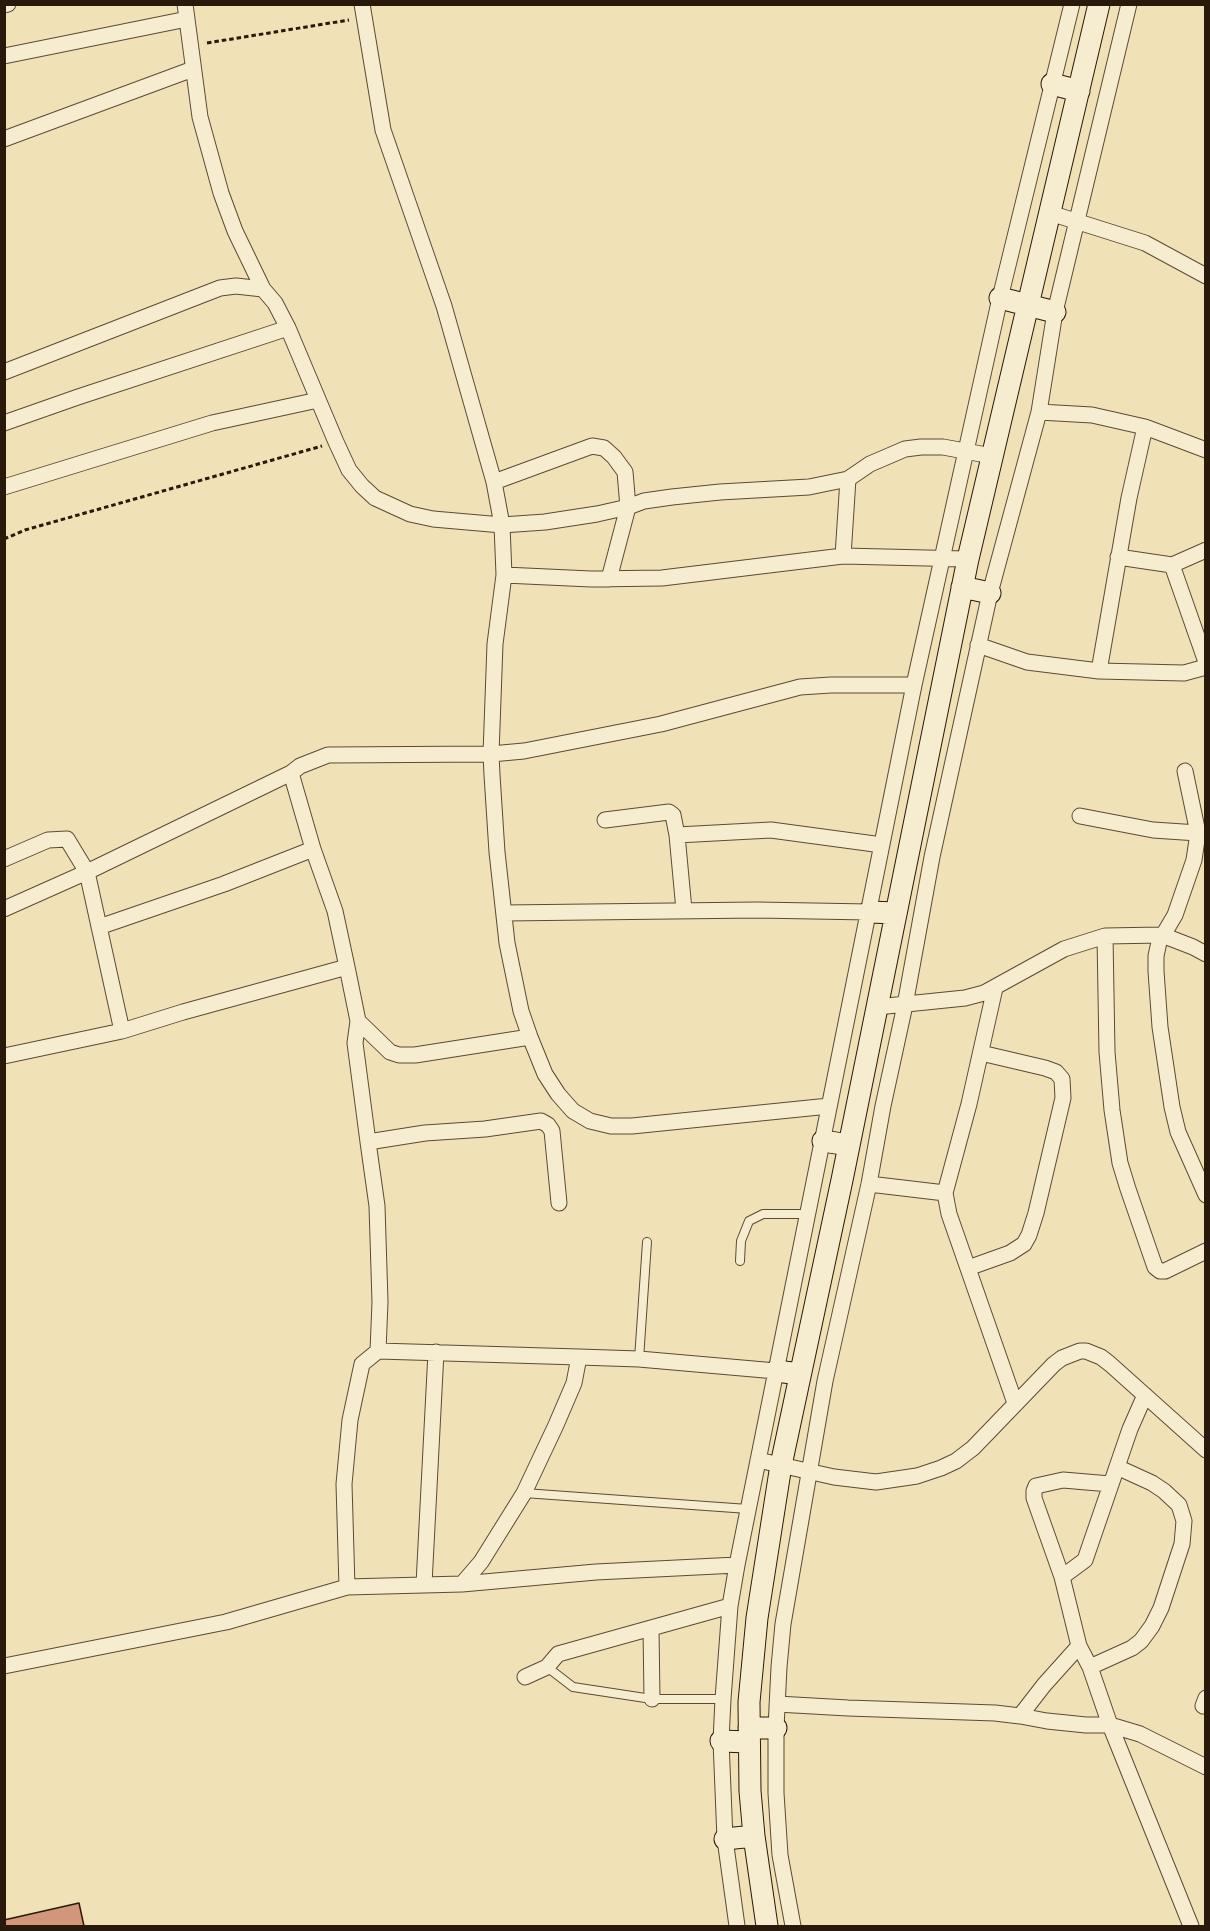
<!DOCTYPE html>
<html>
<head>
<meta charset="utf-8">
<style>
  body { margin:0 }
  #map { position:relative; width:1210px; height:1931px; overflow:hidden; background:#f1e1b6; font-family:"Gentium Book Plus",serif }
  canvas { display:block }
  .frame { position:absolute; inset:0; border:6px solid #29190a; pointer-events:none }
</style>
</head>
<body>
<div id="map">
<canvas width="1210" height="1931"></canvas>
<div class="frame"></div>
</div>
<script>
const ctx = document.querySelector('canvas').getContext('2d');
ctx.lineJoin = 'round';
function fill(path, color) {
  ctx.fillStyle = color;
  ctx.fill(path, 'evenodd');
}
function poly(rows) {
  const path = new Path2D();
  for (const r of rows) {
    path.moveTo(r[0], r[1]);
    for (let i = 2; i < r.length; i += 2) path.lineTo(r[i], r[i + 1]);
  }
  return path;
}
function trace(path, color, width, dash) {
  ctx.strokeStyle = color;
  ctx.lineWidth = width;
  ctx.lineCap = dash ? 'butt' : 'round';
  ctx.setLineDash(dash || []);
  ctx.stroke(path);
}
const building = poly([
  [79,1903,84,1926,4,1926,4,1920,79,1903]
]);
fill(building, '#d2967b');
trace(building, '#29190a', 1.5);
const service = poly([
  [740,1261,741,1241,749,1221,763,1214,807,1214],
  [639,1359,647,1242],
  [524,1493,748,1509],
  [547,1667,573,1687,652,1699,723,1699]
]);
const minor = poly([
  [185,4,200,117,221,193,235,231,263,289],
  [362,4,383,130,444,306,494,482,502,525,504,575,495,644,491,754,492,775,497,852,507,943,521,1011,530,1037,545,1074,558,1094,573,1111,590,1121,611,1126,632,1126,829,1106],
  [4,5,8,4],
  [4,56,187,19],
  [4,139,193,69],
  [1050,213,1145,243,1206,276],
  [4,372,220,288,236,286,263,289,275,303,288,328,336,442,349,470,362,486,375,498,410,514,433,519,502,525,545,522,597,514,628,507,644,501,672,497,720,492,809,487,848,479,870,464,905,449,921,447,943,447,992,456],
  [1039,412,1092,415,1145,427,1206,450],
  [4,423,78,397,288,328],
  [494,482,592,446,604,448,614,457,625,472,628,507,609,579],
  [4,487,212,423,318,400],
  [843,556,848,479],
  [1118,557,1172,565,1206,550],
  [1172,565,1206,662],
  [504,575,591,579,662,578,843,556,968,559],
  [978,645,1027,662,1099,671,1184,673,1206,667],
  [1099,671,1129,498,1145,427],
  [1185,771,1198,833,1194,860,1175,915,1159,942,1156,956,1156,971,1160,1027,1172,1107,1178,1132,1206,1195],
  [1080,816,1153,830,1198,833],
  [605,820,669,812,673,815,677,835],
  [313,849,335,911,347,967],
  [4,859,48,840,67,839,87,872,122,1031,4,1056],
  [4,909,87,872,291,773,300,766,328,755,491,754,524,751,661,724,800,687,831,685,914,685],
  [684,910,677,835,771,830,882,845],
  [504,913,757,910,869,912],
  [99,927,224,884,313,849,291,773],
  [1105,936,1107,1052,1112,1110,1120,1163,1128,1189,1155,1267,1160,1271,1165,1271,1206,1251],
  [995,988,969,1104,945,1193,949,1214,1015,1403],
  [877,1007,965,998,984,993,1064,949,1105,936,1162,935,1193,947,1206,954],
  [358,1021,355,1043,368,1142],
  [122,1031,183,1012,347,967,358,1021,390,1052,399,1055,415,1055,530,1037],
  [869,1184,945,1193],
  [968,1268,1010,1253,1024,1244,1029,1235,1036,1213,1063,1098,1062,1079,1056,1072,1045,1068,981,1053],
  [378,1351,579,1357],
  [758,1460,834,1477,876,1482,917,1476,941,1468,956,1461,973,1448,1054,1364,1062,1358,1080,1351,1086,1351,1101,1357,1110,1364,1206,1450],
  [1062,1577,1034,1498,1034,1491,1036,1486,1063,1480,1110,1484],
  [424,1584,436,1352],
  [462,1584,596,1572,737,1565],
  [347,1587,344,1484,350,1420,362,1364,378,1351,380,1302,377,1206,368,1142,425,1133,485,1129,541,1121,548,1125,552,1131,559,1203],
  [651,1628,652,1699],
  [1079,1646,1062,1577,1085,1560,1130,1429,1145,1395],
  [4,1666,226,1622,347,1587,462,1584,481,1562,524,1493,556,1425,574,1383,579,1357,639,1359,776,1371],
  [1090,1667,1110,1725,1191,1926],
  [525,1677,547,1667,558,1654,730,1606],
  [777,1704,848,1708,995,1713,1020,1716,1044,1685,1079,1646,1090,1667,1132,1648,1141,1641,1152,1626,1161,1608,1182,1544,1184,1521,1179,1505,1164,1491,1152,1483,1117,1467],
  [1203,1706,1206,1698],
  [1020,1716,1047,1721,1086,1725,1110,1725,1140,1734,1206,1767],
  [737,1926,725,1839,721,1741,723,1699,730,1606,737,1565,914,685,1000,298,1072,4],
  [793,1926,780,1855,776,1793,776,1728,779,1667,783,1624,792,1572,825,1381,869,1184,883,1106,905,1005,932,857,990,593,1039,412,1055,312,1129,4]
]);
const secondary = poly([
  [1052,84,1079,91],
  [1000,298,1055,312],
  [962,587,990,593],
  [869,912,896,913],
  [823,1141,849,1145],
  [776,1371,800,1374],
  [749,1728,776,1728],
  [721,1741,749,1742],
  [725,1839,754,1836],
  [767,1926,754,1836,750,1791,749,1702,757,1618,781,1465,842,1180,968,559,1099,4]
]);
trace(service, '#5b4b35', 10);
trace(minor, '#5b4b35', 17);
trace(secondary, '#29190a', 23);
trace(poly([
  [207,43,349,20],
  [4,539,25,530,322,446]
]), '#29190a', 3, [4.5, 3]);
trace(service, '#f6ecd0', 8);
trace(minor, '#f6ecd0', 15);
trace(secondary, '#f6ecd0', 21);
</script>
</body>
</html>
